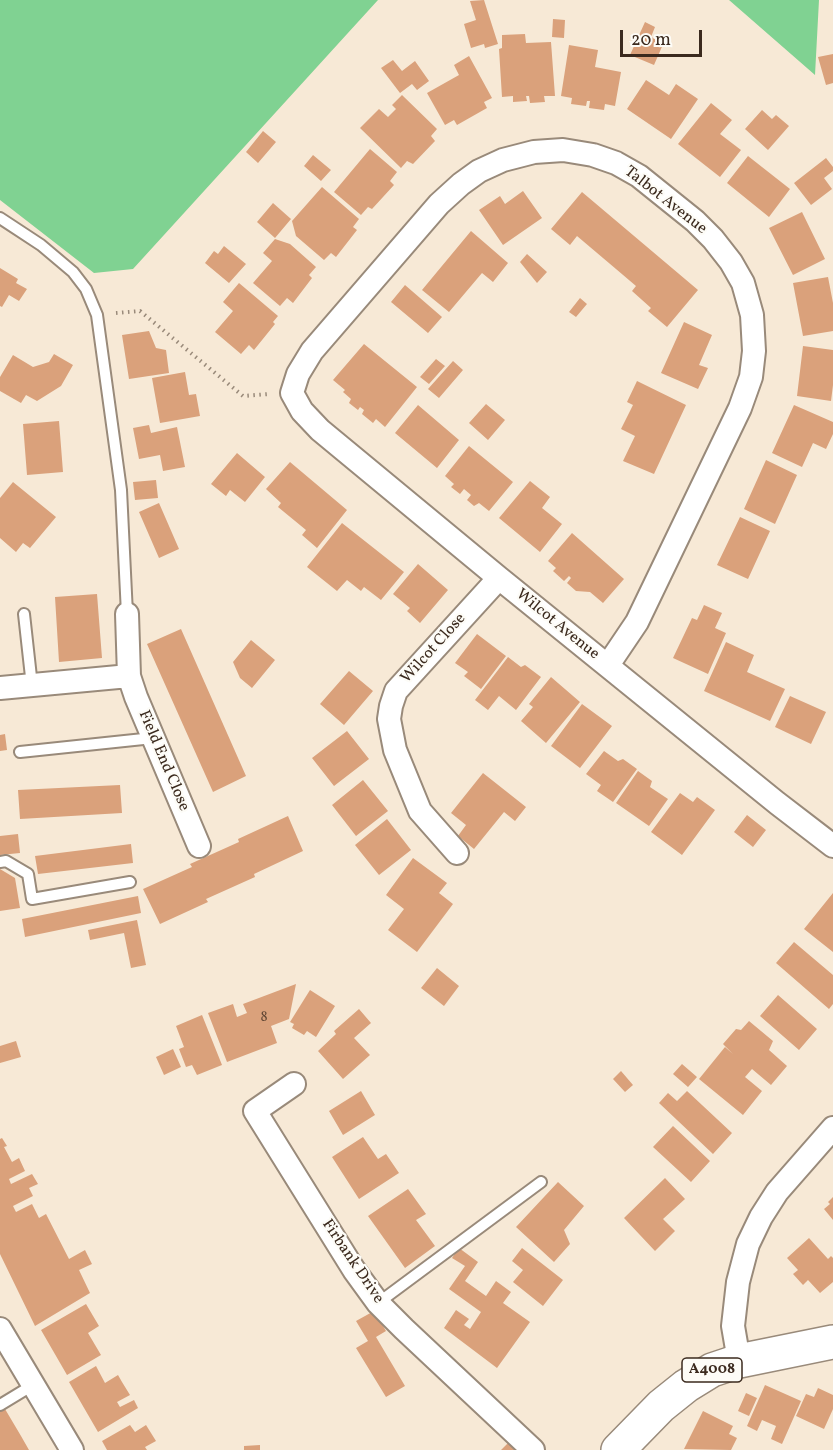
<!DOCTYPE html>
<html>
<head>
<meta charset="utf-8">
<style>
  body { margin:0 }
  #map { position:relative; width:833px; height:1450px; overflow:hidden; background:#f7e9d6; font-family:Vollkorn,serif }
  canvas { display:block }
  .scale { position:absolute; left:620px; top:30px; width:82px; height:27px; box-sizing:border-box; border:3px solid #3b2a1e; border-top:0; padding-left:8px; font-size:18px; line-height:21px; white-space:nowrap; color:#3b2a1e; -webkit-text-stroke:4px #fdfcf7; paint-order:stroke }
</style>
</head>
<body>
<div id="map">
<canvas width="833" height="1450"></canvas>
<div class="scale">20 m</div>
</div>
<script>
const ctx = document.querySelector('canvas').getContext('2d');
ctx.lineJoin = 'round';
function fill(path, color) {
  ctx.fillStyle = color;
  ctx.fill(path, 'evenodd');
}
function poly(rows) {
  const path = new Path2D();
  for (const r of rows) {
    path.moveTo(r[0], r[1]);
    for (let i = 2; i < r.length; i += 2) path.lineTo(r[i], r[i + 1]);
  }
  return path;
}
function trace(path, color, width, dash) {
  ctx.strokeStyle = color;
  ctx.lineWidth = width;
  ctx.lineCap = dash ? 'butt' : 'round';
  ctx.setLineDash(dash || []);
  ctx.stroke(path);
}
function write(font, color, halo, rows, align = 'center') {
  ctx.font = font + ' Vollkorn,serif';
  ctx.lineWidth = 4.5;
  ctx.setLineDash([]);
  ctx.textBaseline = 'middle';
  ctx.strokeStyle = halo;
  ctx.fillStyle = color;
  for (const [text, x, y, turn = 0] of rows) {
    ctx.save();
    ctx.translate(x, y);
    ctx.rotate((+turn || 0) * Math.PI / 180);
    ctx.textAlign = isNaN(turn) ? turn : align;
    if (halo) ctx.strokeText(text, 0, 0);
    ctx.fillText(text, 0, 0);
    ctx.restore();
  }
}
fill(poly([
  [0,0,378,0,133,269,94,273,0,200],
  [729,0,819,0,815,75]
]), '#80d292');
fill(poly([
  [484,0,498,44,485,48,484,44,471,48,464,24,476,20,470,1],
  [553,19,565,20,564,38,552,37],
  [645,22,655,27,651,37,664,42,654,65,630,55],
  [525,34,526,43,551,42,555,96,544,96,545,102,530,103,529,96,526,96,527,101,513,102,513,96,502,97,499,49,502,48,502,35],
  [569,45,598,50,595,67,621,72,615,106,605,104,604,110,589,108,590,101,587,101,586,106,571,104,572,98,561,96],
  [833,54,833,83,826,85,818,57],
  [469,56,492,98,484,102,487,108,457,125,454,120,445,125,427,93,459,75,454,65],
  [393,60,402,71,415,61,429,81,417,90,412,84,400,93,381,68],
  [646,80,669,95,676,84,698,99,671,139,627,109],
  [402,95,437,129,431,136,435,141,413,164,407,161,401,168,360,128,379,109,388,117,396,109,392,105],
  [711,103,732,120,720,134,741,150,720,177,678,144],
  [762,110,772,119,776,115,789,126,768,150,745,129],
  [263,131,276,142,258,163,246,152],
  [370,149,397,172,390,181,394,185,372,209,368,207,361,215,334,192],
  [313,155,331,170,321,181,304,166],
  [748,156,790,189,769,217,727,183],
  [826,158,833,167,833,171,824,178,832,189,811,205,794,183],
  [322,187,359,219,353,227,357,230,336,257,331,253,324,260,296,236,292,221],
  [523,191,542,218,503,245,479,210,500,196,505,204],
  [582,192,698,290,667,327,648,311,651,308,632,291,636,286,616,269,577,236,570,245,551,229],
  [273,203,291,219,275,238,257,222],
  [802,212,825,259,793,275,769,228],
  [471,231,508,263,493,282,482,273,449,312,422,290],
  [275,239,290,244,316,267,309,275,312,278,293,303,287,298,280,306,253,283,272,261,263,253],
  [224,246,246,264,229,283,205,263,214,251,218,254],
  [527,254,547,272,537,283,520,262],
  [0,268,18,279,16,283,27,289,19,301,9,295,2,307,0,306],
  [828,277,833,303,833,331,803,336,793,283],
  [239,283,278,316,273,322,275,324,254,350,249,345,241,354,215,332,233,311,223,302],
  [405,285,442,317,428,333,391,302],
  [580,298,587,304,576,317,569,312],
  [684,322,712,335,699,365,708,368,698,389,661,373],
  [149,331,156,348,166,350,169,373,129,379,122,335],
  [364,344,417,387,385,427,376,419,373,423,362,414,364,410,360,407,358,410,349,403,351,399,343,392,345,390,333,380],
  [803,346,833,350,833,385,831,401,797,396],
  [54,354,73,365,61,386,37,401,26,395,21,403,0,391,0,377,13,355,33,367,49,362],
  [436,359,445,366,429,384,420,377],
  [453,361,463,370,439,398,428,389],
  [185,372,189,395,196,394,200,416,160,423,152,378],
  [637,381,686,405,654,474,623,461,635,436,621,429,633,405,627,402],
  [486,404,505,420,488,440,469,423],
  [418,405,459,440,437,468,395,433],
  [794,405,833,422,833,434,826,449,813,443,802,467,772,453],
  [59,421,63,472,27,475,23,424],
  [149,425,151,433,177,427,185,467,163,471,160,455,139,459,133,428],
  [469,446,513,482,489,511,479,503,474,506,467,500,471,495,464,489,460,494,451,487,454,484,445,476],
  [237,453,265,477,245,502,230,490,226,496,211,484],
  [766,460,797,475,775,524,744,509],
  [290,462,347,510,317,548,302,535,306,530,278,507,281,503,266,489],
  [156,480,158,498,135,500,133,482],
  [530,481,550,497,542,508,562,524,540,552,499,518],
  [13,482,56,517,30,548,23,543,16,552,0,538,0,498],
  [159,503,179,549,159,558,139,512],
  [740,517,770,531,748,579,717,565],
  [342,523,404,572,381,600,364,587,361,591,347,580,337,591,307,567],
  [572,533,624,579,603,603,590,592,576,591,567,583,571,578,569,576,564,581,553,571,556,568,548,561],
  [418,564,448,590,420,623,407,611,410,608,393,594],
  [97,594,102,658,59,662,55,597],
  [704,605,722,613,715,628,726,633,708,674,673,658,692,618,697,620],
  [181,629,246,776,213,792,147,644],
  [477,634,506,656,481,689,464,676,468,672,455,663],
  [251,640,275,660,252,688,240,678,233,662],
  [726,642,754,655,747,672,785,689,770,721,704,691],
  [508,657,521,667,525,665,541,677,516,710,499,696,488,710,475,700],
  [349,671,373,691,344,725,320,704],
  [551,677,580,702,546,743,521,721,533,707,529,704],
  [790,696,826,712,811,744,775,727],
  [582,704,612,726,580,768,551,746],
  [347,731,369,759,334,786,312,758],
  [5,734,7,750,0,751,0,735],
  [604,751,618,761,623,759,637,769,613,802,597,791,601,785,586,774],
  [638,771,652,781,650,787,668,799,649,826,616,803],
  [483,773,526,807,515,821,504,812,474,849,458,836,466,825,451,813],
  [363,780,388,811,356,836,332,805],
  [120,785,122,813,20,819,18,790],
  [680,793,693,802,697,797,715,810,682,855,651,832],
  [747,815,766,830,753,847,734,832],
  [288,816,303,851,254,874,255,877,206,899,208,902,160,924,143,889,192,867,190,864,239,842,238,839],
  [387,819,411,850,379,875,355,845],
  [18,834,20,853,0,855,0,836],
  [131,844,133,863,38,874,35,856],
  [413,858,447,883,439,893,453,904,417,952,388,930,404,909,386,895],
  [0,869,15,878,20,908,0,911],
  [833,893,833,952,804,929],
  [138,896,141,913,25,937,22,919],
  [137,920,146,965,131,968,124,933,90,940,88,930],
  [794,942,833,975,833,1004,829,1009,776,963],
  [437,968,459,986,444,1006,421,988],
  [296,984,289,1019,271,1026,277,1043,227,1062,208,1013,233,1004,237,1017,247,1013,243,1004],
  [310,990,335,1006,316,1037,307,1031,304,1035,292,1028,294,1024,290,1022],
  [778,995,817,1029,799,1050,760,1016],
  [359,1009,371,1023,354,1038,370,1055,343,1079,318,1051,336,1034,334,1031],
  [202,1015,222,1065,197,1075,192,1065,186,1067,179,1049,184,1047,176,1026],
  [749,1021,773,1041,769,1050,787,1066,771,1085,752,1069,745,1077,762,1091,743,1115,699,1079,725,1047,733,1054,723,1044,736,1029,741,1030],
  [16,1041,21,1057,0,1063,0,1046],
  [173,1049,181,1067,164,1075,156,1057],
  [682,1064,697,1077,688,1087,673,1074],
  [621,1071,633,1085,625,1092,613,1079],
  [361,1091,375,1115,343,1135,329,1111],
  [687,1091,732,1133,713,1154,659,1103,668,1093,677,1101],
  [673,1126,710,1161,691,1182,653,1147],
  [363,1137,378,1159,386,1154,399,1173,359,1199,332,1157],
  [2,1138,7,1146,4,1147,12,1162,19,1158,25,1171,9,1179,11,1184,32,1174,38,1184,29,1188,33,1196,13,1206,16,1212,32,1204,39,1218,46,1214,69,1259,85,1250,92,1264,79,1270,90,1293,35,1326,0,1254,0,1139],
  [665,1178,685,1199,663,1219,675,1231,655,1251,624,1218],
  [558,1182,584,1206,564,1230,570,1244,554,1262,516,1227],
  [408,1189,426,1214,416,1220,435,1246,405,1268,368,1216],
  [833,1197,833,1220,824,1209,830,1204,828,1202],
  [809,1238,828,1259,831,1256,833,1258,833,1282,820,1293,808,1280,803,1285,793,1274,798,1270,787,1258],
  [459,1248,478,1262,465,1281,486,1296,496,1281,511,1292,503,1303,530,1322,497,1368,444,1328,456,1310,469,1319,464,1325,470,1329,481,1312,449,1289,465,1266,452,1258],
  [522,1248,563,1280,543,1306,513,1282,523,1270,512,1261],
  [86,1304,99,1326,88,1333,101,1355,67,1375,41,1330],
  [374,1311,386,1331,376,1337,405,1386,386,1397,356,1348,368,1341,356,1321],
  [96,1366,105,1383,118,1375,122,1382,130,1395,117,1402,120,1407,134,1400,138,1408,98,1432,69,1382],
  [765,1385,801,1401,782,1444,771,1439,776,1426,762,1420,757,1431,747,1426],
  [818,1388,833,1395,833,1409,824,1429,796,1416,806,1394,814,1397],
  [746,1393,757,1398,749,1416,738,1411],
  [5,1409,21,1436,29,1450,0,1450,0,1411],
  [703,1411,733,1426,729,1434,737,1438,731,1450,684,1449],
  [130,1425,135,1432,146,1425,156,1441,145,1447,147,1450,107,1450,102,1441],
  [508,1443,515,1450,501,1450],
  [260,1445,260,1450,244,1450,244,1446]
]), '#daa17b');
const service = poly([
  [0,218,41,245,73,272,86,289,97,315,121,490,127,614],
  [24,614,32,686],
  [20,752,153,738],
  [0,862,6,861,28,874,32,899,130,882],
  [378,1303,541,1182],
  [0,1405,33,1385]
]);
const minor = poly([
  [127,614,129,676,136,697,199,846],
  [608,665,637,622,740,408,751,377,754,351,752,315,743,283,731,262,713,239,695,221,639,176,616,163,593,155,563,150,534,152,503,160,479,171,461,184,439,204,312,351,298,374,292,393,302,411,320,430,499,578,777,803,833,846],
  [0,688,129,676],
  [457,853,420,811,395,750,389,719,391,706,396,691,499,578],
  [294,1084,255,1111,354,1270,378,1303,404,1329,533,1450],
  [0,1329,72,1450],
  [739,1361,733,1326,738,1282,748,1244,761,1217,777,1192,833,1128]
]);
const primary = poly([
  [618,1450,661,1406,686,1386,712,1370,739,1361,833,1342]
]);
trace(service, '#998a7a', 14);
trace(minor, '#998a7a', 26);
trace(primary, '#998a7a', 36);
trace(poly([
  [116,313,140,311,243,396,269,394]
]), '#998a7a', 4, [1.5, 4.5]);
trace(service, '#fff', 10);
trace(minor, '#fff', 22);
trace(primary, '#fff', 33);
write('14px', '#634835', null, [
  ["8",264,1018]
]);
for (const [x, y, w] of [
  [712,1370,60]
]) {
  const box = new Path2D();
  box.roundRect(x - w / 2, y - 12, w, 24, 4.5);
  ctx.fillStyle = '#fdfcf7';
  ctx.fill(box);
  trace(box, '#3b2a1e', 1.5);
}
write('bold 15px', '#3b2a1e', null, [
  ["A4008",712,1370]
]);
write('16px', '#3b2a1e', '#fdfcf7', [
  ["Talbot Avenue",665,201,38],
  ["Wilcot Avenue",557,625,39],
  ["Wilcot Close",434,649,-48],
  ["Field End Close",163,761,67],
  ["Firbank Drive",352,1262,56]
]);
</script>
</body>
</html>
